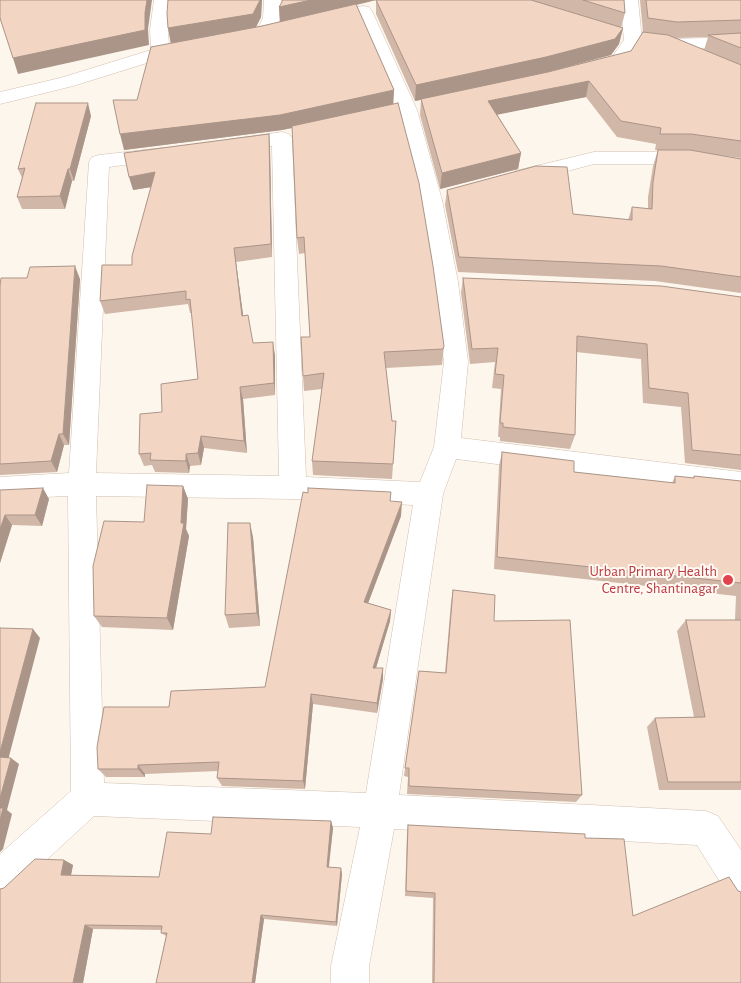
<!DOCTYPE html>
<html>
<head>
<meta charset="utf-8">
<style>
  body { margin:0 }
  canvas { display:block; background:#fdf6ec }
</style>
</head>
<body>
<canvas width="741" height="983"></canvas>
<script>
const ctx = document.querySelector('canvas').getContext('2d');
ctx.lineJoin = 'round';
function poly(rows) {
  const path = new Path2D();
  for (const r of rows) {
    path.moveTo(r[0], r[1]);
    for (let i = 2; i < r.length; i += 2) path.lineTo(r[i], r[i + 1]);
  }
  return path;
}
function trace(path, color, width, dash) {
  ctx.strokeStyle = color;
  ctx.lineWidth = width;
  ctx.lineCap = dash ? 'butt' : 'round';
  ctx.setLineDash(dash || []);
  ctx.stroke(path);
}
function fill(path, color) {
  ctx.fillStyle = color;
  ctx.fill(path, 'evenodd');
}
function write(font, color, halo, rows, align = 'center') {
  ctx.font = font + ' "Alegreya Sans",sans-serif';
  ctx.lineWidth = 4;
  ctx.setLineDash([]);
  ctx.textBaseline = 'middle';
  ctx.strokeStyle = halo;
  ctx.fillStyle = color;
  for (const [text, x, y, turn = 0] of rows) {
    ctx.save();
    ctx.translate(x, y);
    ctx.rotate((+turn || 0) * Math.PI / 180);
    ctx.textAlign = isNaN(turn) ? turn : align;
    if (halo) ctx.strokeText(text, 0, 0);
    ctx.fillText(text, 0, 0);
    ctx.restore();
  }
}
const minor = poly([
  [154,0,172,0,168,29,169,46,184,43,190,45,193,49,190,53,163,58,73,86,0,104,0,92,60,78,151,50,150,29,154,0],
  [264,0,282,0,281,18,269,39,263,40,257,39,254,35,263,18,264,0],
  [620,0,638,0,642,40,626,65,593,74,586,72,584,68,586,64,612,57,624,40,620,0],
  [363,6,369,7,372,11,417,110,442,200,458,282,468,362,461,438,741,472,741,494,456,459,443,494,399,795,706,811,718,816,741,850,741,900,728,895,697,845,394,829,369,966,369,983,331,983,331,966,360,827,94,816,13,891,0,896,0,854,71,791,68,496,0,499,0,477,69,473,89,162,92,157,99,155,162,148,169,149,172,154,169,159,109,167,96,473,279,476,272,146,232,151,225,149,222,145,225,141,232,139,282,132,289,134,292,138,306,477,420,482,434,447,444,362,434,282,420,200,397,110,354,11,357,7,363,6],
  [96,496,293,499,413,505,366,793,104,783,96,496],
  [741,37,741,47,668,49,662,48,659,44,662,40,668,39,741,37],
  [594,152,685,152,741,160,741,174,685,164,594,164,522,183,515,181,512,176,515,171,594,152]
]);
trace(minor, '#d1beb0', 1);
fill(minor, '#fff');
fill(poly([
  [168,0,262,0,261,17,256,27,280,22,279,7,282,2,282,0,624,0,625,13,621,28,623,28,619,44,611,55,551,71,631,51,643,32,640,0,741,0,741,158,719,155,741,159,741,293,655,281,458,272,445,205,447,190,573,214,628,220,632,207,648,209,648,197,653,166,658,150,655,150,656,144,617,137,586,97,497,114,521,153,518,169,440,189,420,115,421,100,415,101,376,14,376,0,356,5,394,90,393,104,444,346,442,365,386,368,392,421,396,421,392,479,313,475,312,461,322,389,304,391,303,376,310,337,305,253,299,254,297,238,293,128,282,130,124,150,137,100,171,43,168,28],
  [708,37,704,50,676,38],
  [91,116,74,181,72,181,65,209,22,209,17,197,22,178,18,169],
  [269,134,270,148,272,257,236,262,243,316,253,343,275,355,275,395,243,399,247,453,204,448,201,465,190,466,189,473,155,472,152,465,144,466,139,454,162,412,198,379,192,313,190,313,188,304,105,314,100,301,132,265,151,187,133,190],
  [463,278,741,297,741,470,685,463,681,407,643,403,641,359,576,352,575,435,570,449,500,441,500,437,498,437,501,389,492,388,495,362,470,364,461,293],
  [80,279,69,445,64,445,57,472,0,475,0,286],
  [502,452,574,472,672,483,675,476,693,478,694,476,741,481,741,790,659,790,647,727,655,718,694,717,677,631,686,620,735,620,736,596,494,569,499,466],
  [183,486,188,499,186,529,189,536,173,630,102,627,94,616,144,522],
  [0,490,49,499,42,526,12,525,0,563],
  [391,501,401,516,368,603,391,610,390,621,376,668,383,668,383,679,377,713,313,704,305,789,222,786,217,778,218,771,145,774,145,777,106,777,98,769,169,707,265,687],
  [253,537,260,626,229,628,225,615],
  [453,590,494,621,582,795,576,802,407,794,408,777,404,776,419,671,445,673,451,602],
  [331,821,333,828,329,867,342,874,337,926,264,919,255,983,156,983,166,936,161,933,161,930,93,929,83,983,0,983,64,860,73,865,71,875,159,877,211,834],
  [408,825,585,838,633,916,741,983,432,983,433,898,405,896,407,832]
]), '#d1b7a8');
fill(poly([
  [147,0,152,0,148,29,149,45,18,74,13,58],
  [260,0,262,0,261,17,255,29,171,44,168,28],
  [311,0,376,0,280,23,279,7],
  [623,28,619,44,611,55,544,73,415,101,416,85],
  [589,81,586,97,486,117,488,101],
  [394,90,393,106,282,130,124,150,120,134],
  [88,103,91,116,74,181,70,169],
  [269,134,270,148,272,257,271,244],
  [521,153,518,169,440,189,442,173],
  [68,169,72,181,65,209,60,196],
  [155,172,158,186,133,190,129,177],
  [234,248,236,262,245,329,242,316],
  [75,266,80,279,69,445,63,434],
  [273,342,275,355,275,395,274,383],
  [240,387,243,399,247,453,244,441],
  [59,434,64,445,57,472,51,461],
  [201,436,204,448,201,465,198,453],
  [186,454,190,466,189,473,186,461],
  [183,486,188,499,186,529,189,536,173,630,167,618,181,523],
  [43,488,49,499,42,526,35,515],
  [402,502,401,516,364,614,364,602],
  [5,515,12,525,0,563,0,529],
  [250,523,253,537,260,626,257,613],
  [391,610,390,621,373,678,373,668],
  [33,629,40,638,7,764,0,758,0,752],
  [383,668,383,679,377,713,377,703],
  [311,694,313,704,305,789,303,781],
  [11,758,19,764,7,810,12,814,3,849,0,852,0,798],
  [138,765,145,774,145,777,138,769],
  [331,821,333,828,328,872,327,867],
  [64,860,73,865,70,880,61,875],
  [341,868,342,874,337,926,336,922],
  [261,915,264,919,255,983,252,983],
  [85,925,93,929,83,983,73,983]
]), '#aa9588');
const building = poly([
  [0,0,147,0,145,13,145,30,13,58,0,18,0,0],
  [168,0,260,0,253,14,168,28,167,13,168,0],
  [282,0,311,0,279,7,282,2,282,0],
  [376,0,531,0,623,28,615,39,546,57,416,85,376,0],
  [583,0,624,0,625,13,583,0],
  [646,0,741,0,741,20,677,22,648,18,646,0],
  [356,4,394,90,280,115,120,134,113,100,137,100,151,47,262,26,356,4],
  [643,32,668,35,741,65,741,141,691,134,660,134,661,128,621,121,589,81,488,101,521,153,442,173,421,99,548,72,631,51,643,32],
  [741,33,741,48,708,35,741,33],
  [36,103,88,103,70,169,68,169,60,196,17,197,25,168,18,169,36,103],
  [398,103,419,183,433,266,444,346,443,349,384,352,392,421,396,421,393,464,312,461,324,373,303,376,301,337,310,337,304,237,297,238,292,126,398,103],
  [269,134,271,244,234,248,242,316,248,315,253,343,273,342,274,383,240,387,244,441,201,436,198,453,186,454,186,461,150,460,151,453,139,454,140,414,162,412,161,384,198,379,190,299,186,300,186,291,100,301,102,265,132,265,132,256,155,172,129,177,124,153,269,134],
  [658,150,690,150,741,159,741,277,661,266,459,257,447,190,536,166,567,167,573,214,632,220,632,207,652,209,653,182,658,150],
  [75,266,63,434,59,434,51,461,0,464,0,286,1,278,27,278,30,267,75,266],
  [463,278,661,286,741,297,741,455,692,450,688,393,649,388,647,344,577,336,575,435,503,427,503,423,500,423,504,375,495,374,498,348,472,349,463,278],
  [502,452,574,461,574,472,675,483,675,476,694,478,694,476,741,481,741,583,497,557,502,452],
  [147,485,183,486,181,523,184,523,167,618,94,616,93,566,104,521,144,522,147,485],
  [43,488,35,515,5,515,0,529,0,490,43,488],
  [308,488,391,492,390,501,402,502,364,602,391,610,373,668,383,668,377,703,311,694,303,781,217,778,219,762,138,765,138,769,98,769,97,747,104,707,169,707,171,691,265,687,303,492,308,493,308,488],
  [228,523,250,523,257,613,225,615,228,523],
  [453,590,495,595,494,621,570,620,582,795,409,786,409,768,405,768,419,671,446,673,453,590],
  [686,620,741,620,741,782,668,782,655,718,705,717,686,620],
  [0,628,33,629,0,752,0,628],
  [0,757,11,758,0,798,0,757],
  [0,808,3,808,0,821,0,808],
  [213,817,331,821,327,867,341,868,336,922,261,915,252,983,156,983,167,933,161,933,162,926,85,925,73,983,0,983,0,889,4,888,35,859,64,860,61,875,159,877,167,832,211,834,213,817],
  [408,825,585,834,585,838,624,839,633,916,729,877,738,891,741,892,741,983,434,983,435,893,406,891,408,825]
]);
fill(building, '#f3d5c3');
trace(building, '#aa9588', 1);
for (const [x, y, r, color] of [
  [728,580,6,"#e0444e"]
]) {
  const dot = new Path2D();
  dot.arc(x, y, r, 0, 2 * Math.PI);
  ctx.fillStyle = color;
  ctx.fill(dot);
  trace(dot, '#fffaf3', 2);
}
write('15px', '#be3a42', '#fffaf3', [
  ["Urban Primary Health",717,571],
  ["Centre, Shantinagar",717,588]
], 'right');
</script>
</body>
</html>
